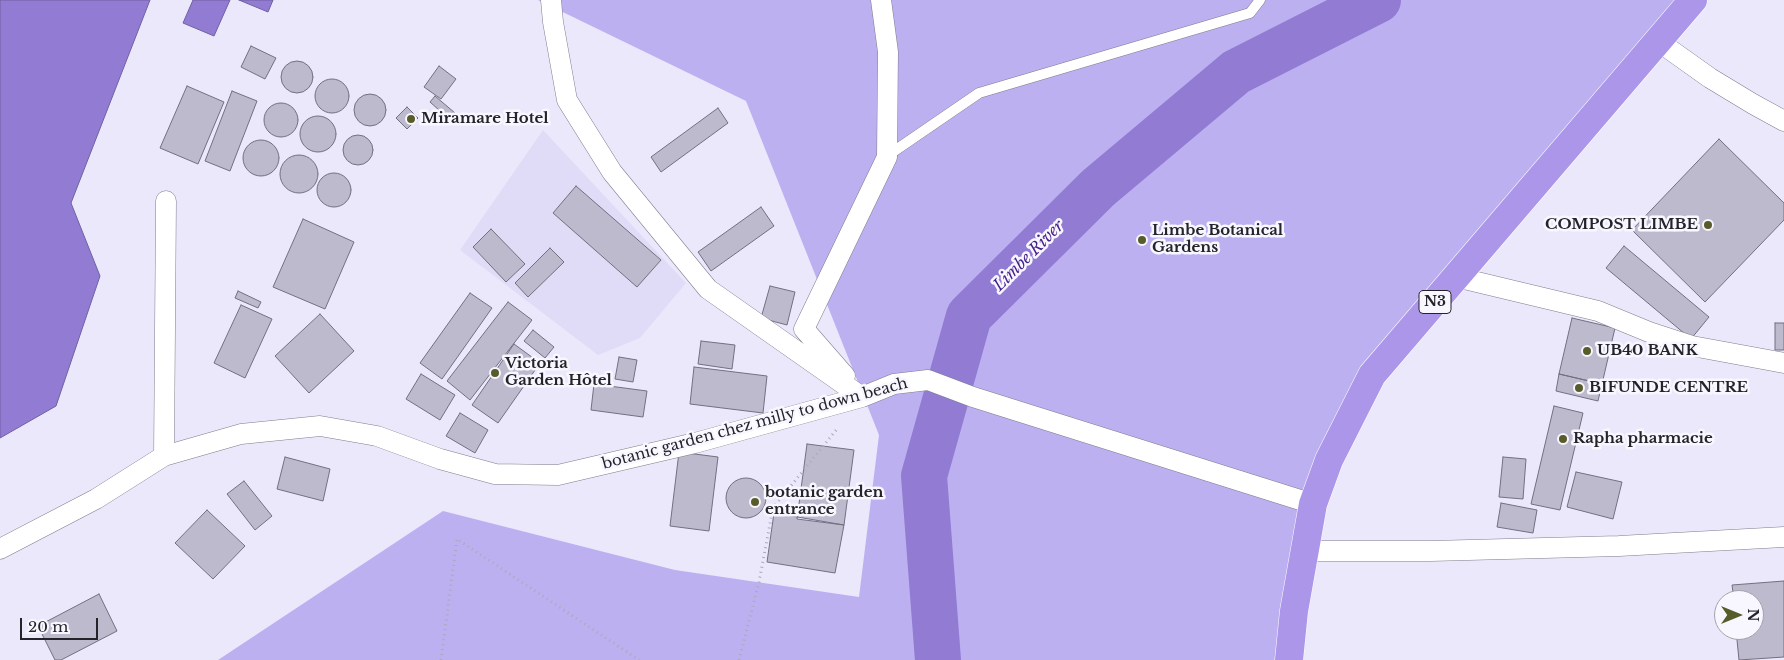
<!DOCTYPE html>
<html>
<head>
<meta charset="utf-8">
<style>
  body { margin:0 }
  #map { position:relative; width:1784px; height:660px; overflow:hidden; background:#ebe8fc; font-family:"Libre Baskerville",serif }
  canvas { display:block }
  .north { position:absolute; left:1714px; top:590px; width:50px; height:50px; box-sizing:border-box; background:#f8f7ff; border:1px solid #a3a2aa; border-radius:50%; rotate:90deg; font-size:14px; font-weight:700; line-height:20px; text-align:center; color:#24232a }
  .north::after { content:''; display:block; margin:auto; width:18px; height:22px; background:#575c2a; clip-path:polygon(50% 0,100% 100%,50% 72%,0 100%) }
  .scale { position:absolute; left:20px; top:618px; width:78px; height:22px; box-sizing:border-box; border:2px solid #24232a; border-top:0; padding-left:6px; font-size:15px; line-height:18px; white-space:nowrap; color:#24232a; -webkit-text-stroke:4px #f8f7ff; paint-order:stroke }
</style>
</head>
<body>
<div id="map">
<canvas width="1784" height="660"></canvas>
<div class="north">N</div>
<div class="scale">20 m</div>
</div>
<script>
const ctx = document.querySelector('canvas').getContext('2d');
ctx.lineJoin = 'round';
function fill(path, color) {
  ctx.fillStyle = color;
  ctx.fill(path, 'evenodd');
}
function poly(rows) {
  const path = new Path2D();
  for (const r of rows) {
    if (r.length === 3) {
      path.moveTo(r[0] + r[2], r[1]);
      path.arc(r[0], r[1], r[2], 0, 2 * Math.PI);
      continue;
    }
    path.moveTo(r[0], r[1]);
    for (let i = 2; i < r.length; i += 2) path.lineTo(r[i], r[i + 1]);
  }
  return path;
}
function trace(path, color, width, dash) {
  ctx.strokeStyle = color;
  ctx.lineWidth = width;
  ctx.lineCap = dash ? 'butt' : 'round';
  ctx.setLineDash(dash || []);
  ctx.stroke(path);
}
function write(font, color, halo, rows, align = 'center') {
  ctx.font = font + ' "Libre Baskerville",serif';
  ctx.lineWidth = 5;
  ctx.setLineDash([]);
  ctx.textBaseline = 'middle';
  ctx.strokeStyle = halo;
  ctx.fillStyle = color;
  for (const [text, x, y, turn = 0] of rows) {
    ctx.save();
    ctx.translate(x, y);
    ctx.rotate((+turn || 0) * Math.PI / 180);
    ctx.textAlign = isNaN(turn) ? turn : align;
    if (halo) ctx.strokeText(text, 0, 0);
    ctx.fillText(text, 0, 0);
    ctx.restore();
  }
}
fill(poly([
  [543,130,686,283,640,338,598,355,460,250]
]), '#e0dcf7');
fill(poly([
  [538,0,1684,0,1366,379,1306,495,1285,660,218,660,443,511,675,570,859,597,879,435,746,101]
]), '#bdb0f1');
const water = poly([
  [0,0,150,0,71,203,100,276,56,406,0,438,0,0],
  [193,0,230,0,214,36,183,23,193,0],
  [239,0,273,0,268,12,239,0]
]);
fill(water, '#917bd3');
trace(water, '#7061a0', 1);
trace(poly([
  [938,660,924,476,969,316,1098,188,1236,72,1378,0]
]), '#917bd3', 46);
const building = poly([
  [251,46,276,58,265,79,241,67,251,46],
  [297,77,16],
  [439,66,456,79,441,99,424,87,439,66],
  [332,96,17],
  [187,86,224,102,198,164,160,148,187,86],
  [232,91,257,101,230,171,205,161,232,91],
  [370,110,16],
  [435,96,455,113,449,119,430,102,435,96],
  [281,120,17],
  [407,107,418,118,407,129,396,118,407,107],
  [718,108,728,123,661,172,651,157,718,108],
  [318,134,18],
  [358,150,15],
  [1719,139,1784,203,1784,220,1705,302,1632,230,1719,139],
  [261,158,18],
  [299,174,19],
  [334,190,17],
  [576,186,661,260,637,287,553,213,576,186],
  [761,207,774,226,711,271,698,252,761,207],
  [303,219,354,242,325,309,273,287,303,219],
  [491,229,525,264,506,282,473,247,491,229],
  [1624,246,1709,317,1691,339,1606,268,1624,246],
  [550,248,564,262,528,297,515,283,550,248],
  [770,286,795,292,787,325,761,318,770,286],
  [238,291,261,302,258,308,235,298,238,291],
  [470,293,492,308,442,379,420,363,470,293],
  [508,302,532,320,470,400,447,381,508,302],
  [241,305,272,319,245,378,214,363,241,305],
  [320,314,354,351,309,393,275,356,320,314],
  [1572,318,1615,328,1602,384,1559,374,1572,318],
  [1775,323,1784,323,1784,350,1775,350,1775,323],
  [533,330,554,347,545,358,524,341,533,330],
  [701,341,735,345,732,369,698,364,701,341],
  [514,344,540,363,498,423,472,405,514,344],
  [619,357,637,360,633,382,615,379,619,357],
  [694,367,767,376,763,413,690,404,694,367],
  [421,374,455,395,440,420,406,399,421,374],
  [1559,374,1602,384,1598,401,1556,391,1559,374],
  [594,384,647,391,643,417,591,410,594,384],
  [1554,406,1583,413,1560,510,1531,504,1554,406],
  [460,413,488,430,475,453,446,436,460,413],
  [807,444,854,450,844,525,797,519,807,444],
  [679,452,718,457,709,531,670,526,679,452],
  [285,457,330,469,323,501,277,489,285,457],
  [1503,457,1526,459,1523,499,1499,497,1503,457],
  [1576,472,1622,482,1613,519,1567,507,1576,472],
  [746,498,20],
  [244,481,272,516,255,530,227,494,244,481],
  [1501,503,1537,510,1533,533,1497,527,1501,503],
  [207,510,245,546,213,579,175,543,207,510],
  [774,513,844,525,835,573,767,562,774,513],
  [1784,581,1784,657,1739,660,1736,630,1754,630,1754,600,1734,600,1732,585,1784,581],
  [99,594,117,631,61,660,55,660,38,626,99,594]
]);
fill(building, '#bdbacd');
trace(building, '#736f81', 1);
const service = poly([
  [887,156,979,93,1250,13,1260,0]
]);
const minor = poly([
  [551,0,553,22,567,100,612,172,708,289,862,397],
  [1658,41,1710,78,1753,104,1784,121],
  [1456,277,1598,311,1649,332,1692,346,1784,363],
  [845,376,804,329,887,157,888,52,881,0],
  [164,456,166,201],
  [0,549,96,499,164,456,241,434,320,426,377,436,440,459,495,474,558,475,695,443,862,397,894,384,928,380,973,397,1313,504],
  [1304,551,1431,551,1619,546,1784,537]
]);
const trunk = poly([
  [1289,660,1294,611,1313,504,1329,460,1372,375,1693,0]
]);
trace(service, '#7f7c8d', 11);
trace(minor, '#7f7c8d', 21);
trace(trunk, '#fff', 29);
trace(poly([
  [441,660,457,539,639,660],
  [739,660,759,582,773,508,837,429]
]), '#aba9b9', 3, [1, 4]);
trace(service, '#fff', 10);
trace(minor, '#fff', 20);
trace(trunk, '#ac96ea', 28);
for (const [x, y, r, color] of [
  [411,119,5,"#575c2a"],
  [1708,225,5,"#575c2a"],
  [1142,240,5,"#575c2a"],
  [1587,351,5,"#575c2a"],
  [495,373,5,"#575c2a"],
  [1579,388,5,"#575c2a"],
  [1563,439,5,"#575c2a"],
  [755,502,5,"#575c2a"]
]) {
  const dot = new Path2D();
  dot.arc(x, y, r, 0, 2 * Math.PI);
  ctx.fillStyle = color;
  ctx.fill(dot);
  trace(dot, '#f8f7ff', 2);
}
for (const [x, y, w] of [
  [1435,302,32]
]) {
  const box = new Path2D();
  box.roundRect(x - w / 2, y - 11.5, w, 23, 4);
  ctx.fillStyle = '#f8f7ff';
  ctx.fill(box);
  trace(box, '#24232a', 1);
}
write('bold 14px', '#24232a', null, [
  ["N3",1435,302]
]);
write('bold 15px', '#24232a', '#f8f7ff', [
  ["Miramare Hotel",421,119],
  ["COMPOST LIMBE",1698,225,"right"],
  ["Limbe Botanical",1152,231],
  ["Gardens",1152,248],
  ["UB40 BANK",1597,351],
  ["Victoria",505,364],
  ["Garden Hôtel",505,381],
  ["BIFUNDE CENTRE",1589,388],
  ["Rapha pharmacie",1573,439],
  ["botanic garden",765,493],
  ["entrance",765,510]
], 'left');
write('15px', '#24232a', '#f8f7ff', [
  ["botanic garden chez milly to down beach",755,424,-15]
]);
write('italic 16px', '#472189', '#f8f7ff', [
  ["Limbe River",1029,256,-45]
]);
</script>
</body>
</html>
